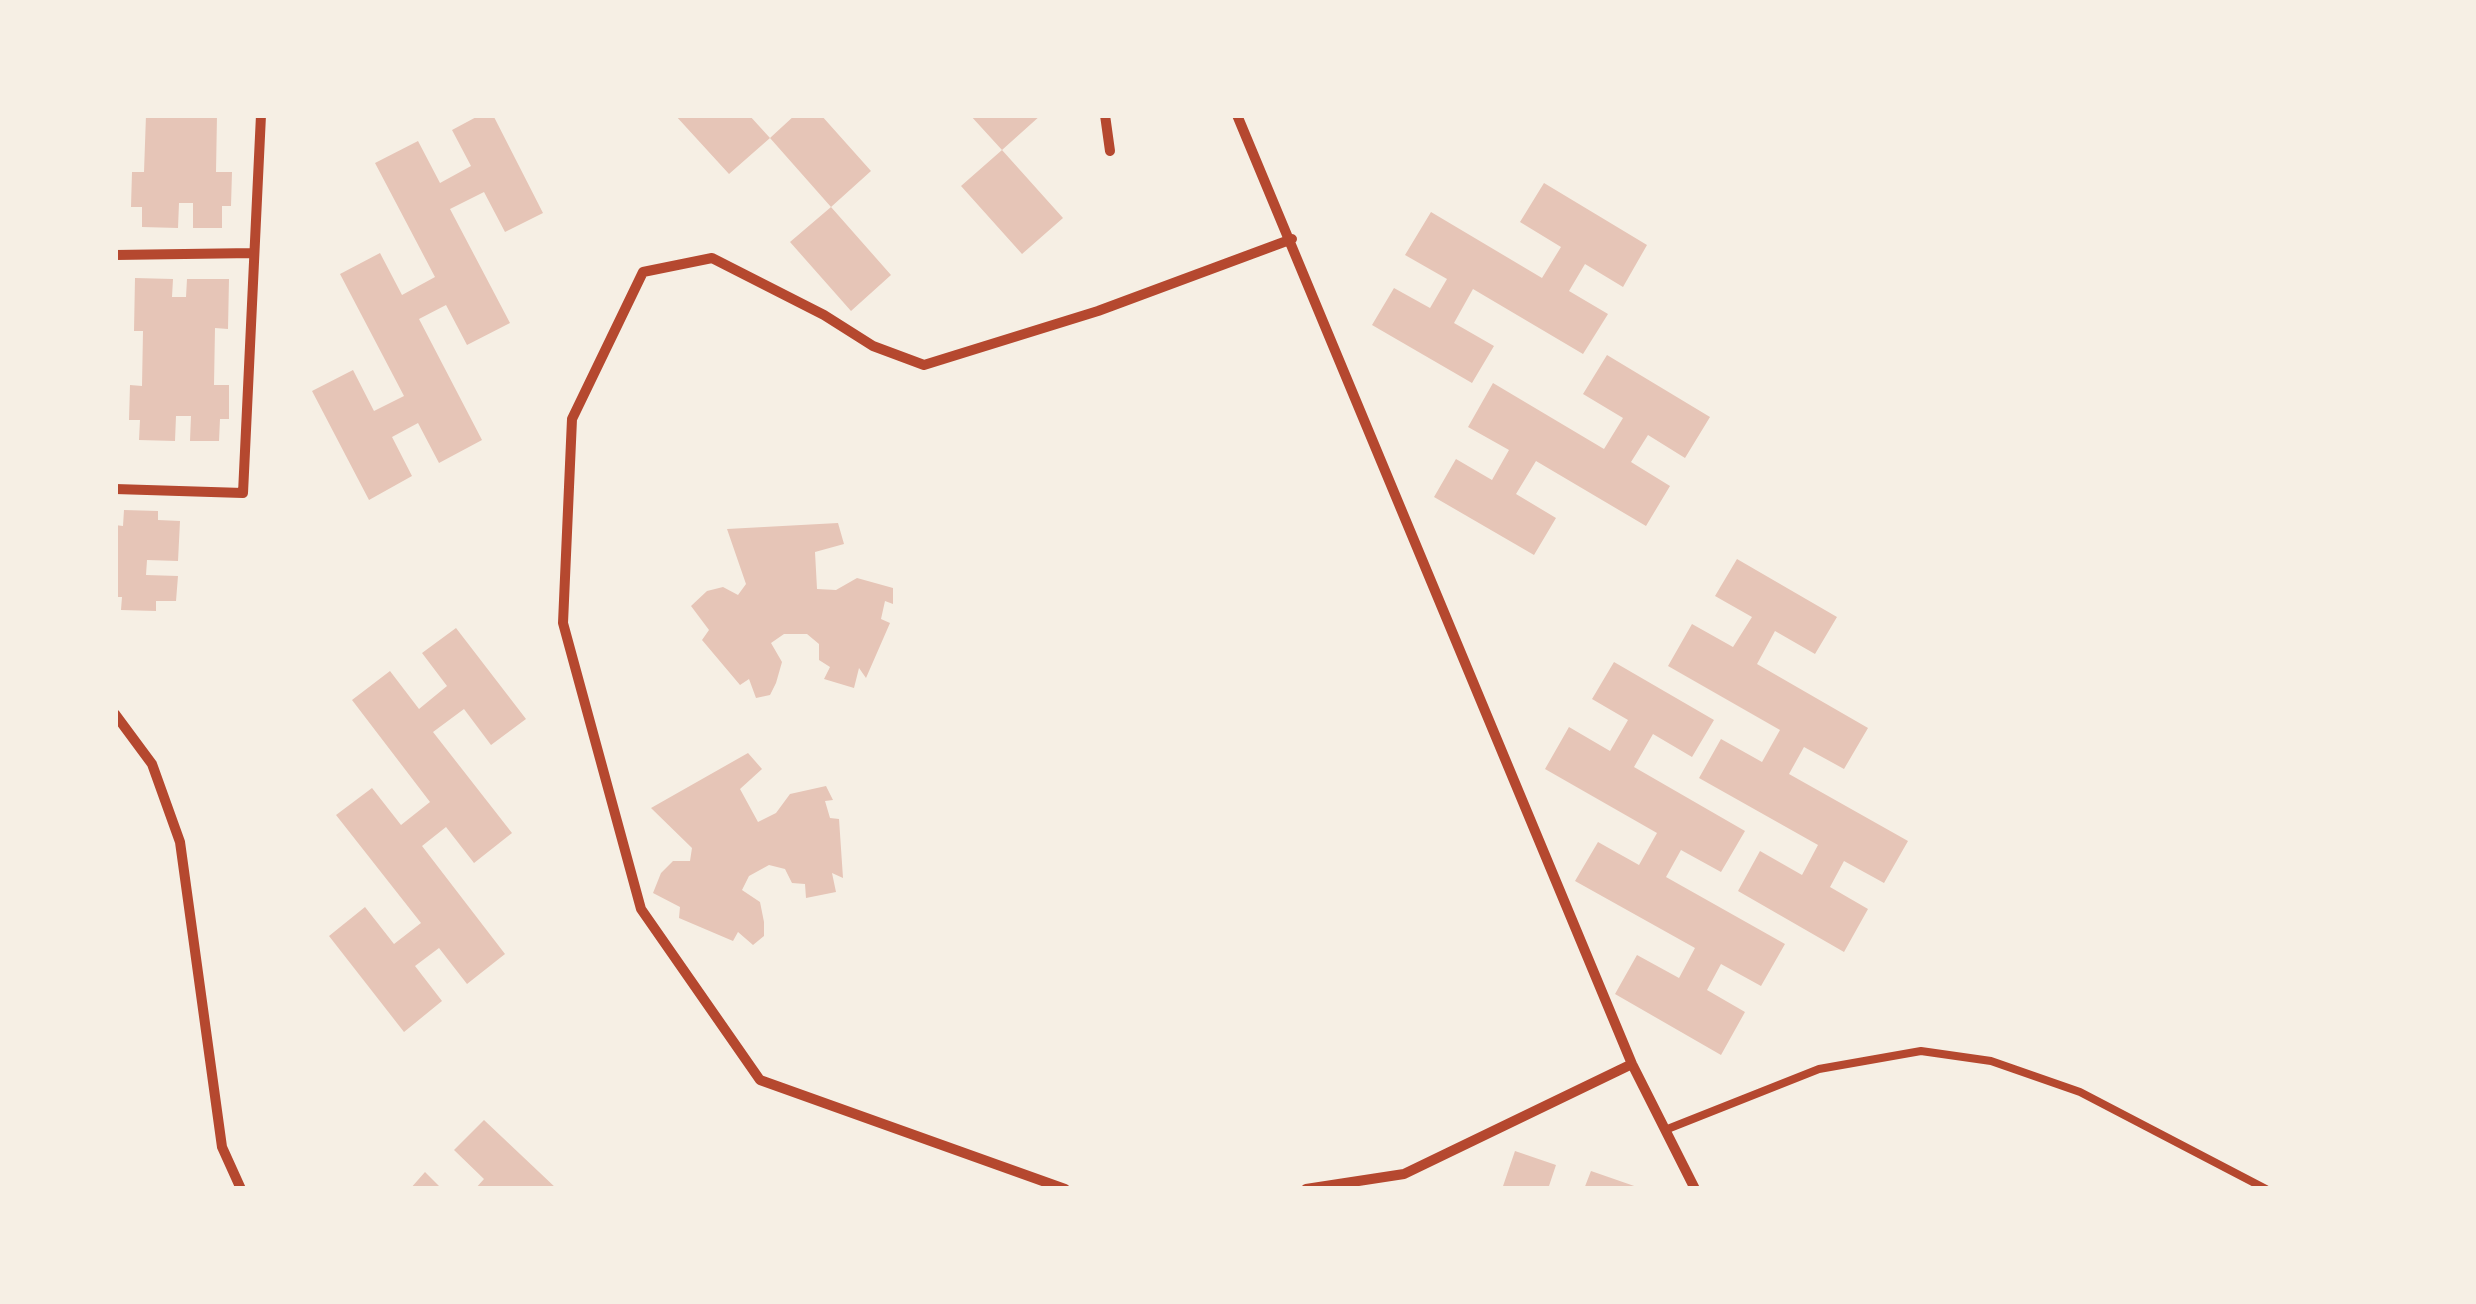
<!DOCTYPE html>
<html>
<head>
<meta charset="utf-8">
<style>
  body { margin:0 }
  #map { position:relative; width:2476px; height:1304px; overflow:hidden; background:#f6efe4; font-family:"Noto Serif",serif }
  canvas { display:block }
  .frame { position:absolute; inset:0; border:118px solid #f6efe4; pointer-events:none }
</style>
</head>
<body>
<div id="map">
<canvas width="2476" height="1304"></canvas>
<div class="frame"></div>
</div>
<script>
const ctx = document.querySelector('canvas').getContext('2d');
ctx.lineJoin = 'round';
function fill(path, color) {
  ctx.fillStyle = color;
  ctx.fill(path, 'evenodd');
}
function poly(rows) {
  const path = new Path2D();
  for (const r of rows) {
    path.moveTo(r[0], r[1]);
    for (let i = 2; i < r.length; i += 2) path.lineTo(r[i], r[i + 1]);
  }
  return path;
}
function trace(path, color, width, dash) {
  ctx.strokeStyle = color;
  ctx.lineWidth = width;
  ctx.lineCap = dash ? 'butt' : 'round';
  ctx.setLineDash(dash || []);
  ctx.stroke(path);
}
fill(poly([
  [146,115,217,115,216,172,232,172,231,206,222,206,222,228,193,228,193,203,179,203,178,228,142,227,142,207,131,207,132,172,144,172],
  [480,115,493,115,543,213,505,232,484,192,450,209,510,323,467,345,446,305,419,319,482,440,439,463,418,423,392,437,412,476,369,500,312,391,353,370,374,411,404,396,340,274,380,253,402,295,435,277,375,163,418,141,440,183,471,166,452,130],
  [675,115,749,115,770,138,729,174],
  [795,115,821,115,871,171,831,207,891,275,851,311,790,242,831,207,770,138],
  [970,115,1041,115,1002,150,1063,218,1022,254,961,186,1002,150],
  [1544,183,1647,245,1623,287,1585,264,1569,291,1608,314,1583,354,1473,289,1454,323,1494,346,1472,383,1372,325,1394,288,1430,308,1447,279,1405,255,1431,212,1542,278,1561,247,1520,222],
  [135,278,173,279,172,297,186,297,187,279,229,279,228,329,215,328,214,385,229,385,229,419,220,419,219,441,190,441,191,416,176,416,175,441,139,440,140,420,129,420,130,385,142,386,143,331,134,331],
  [1607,355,1710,417,1685,458,1648,435,1631,462,1670,486,1646,526,1536,461,1516,494,1556,518,1534,555,1434,497,1456,459,1492,480,1509,450,1468,427,1493,383,1604,449,1623,418,1583,394],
  [124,510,158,511,158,520,180,521,178,561,147,560,146,575,178,576,176,601,156,601,156,611,121,610,122,597,115,597,115,525,123,526],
  [838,523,844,544,815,552,817,589,836,590,857,578,893,588,893,604,885,601,881,619,890,623,866,678,859,668,854,688,824,679,830,667,819,660,819,644,807,634,784,634,771,643,782,662,776,683,770,695,756,698,749,679,740,685,702,640,709,630,691,606,707,591,723,587,738,595,746,584,727,529],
  [1737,559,1837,617,1815,654,1775,631,1757,664,1868,728,1844,769,1804,747,1789,774,1908,841,1884,883,1844,861,1830,887,1868,909,1844,952,1738,891,1760,851,1802,875,1818,845,1699,778,1721,739,1762,762,1780,730,1668,666,1692,624,1733,647,1752,617,1715,596],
  [456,628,526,719,491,745,464,709,433,732,512,833,474,863,446,827,422,846,505,954,467,984,439,948,415,966,442,1001,404,1032,329,936,365,907,394,944,421,923,336,815,372,788,401,825,430,802,352,700,390,671,419,709,447,686,422,653],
  [1614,662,1714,720,1692,757,1653,734,1634,767,1745,831,1721,872,1681,850,1666,877,1785,944,1761,986,1721,964,1707,990,1745,1012,1721,1055,1615,994,1637,955,1679,978,1695,948,1575,881,1598,842,1639,865,1657,833,1545,769,1569,727,1610,751,1628,720,1592,699],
  [748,753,762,769,740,789,758,822,776,813,790,794,826,786,833,800,825,801,830,818,839,819,843,878,832,873,836,892,806,898,805,884,792,883,785,869,769,865,749,876,742,890,760,902,764,922,764,936,753,945,738,932,733,941,679,918,680,907,653,893,661,873,673,861,690,861,692,848,651,808],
  [484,1120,557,1189,475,1189,484,1179,454,1150],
  [1515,1151,1556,1165,1548,1189,1502,1189],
  [1591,1171,1640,1188,1640,1189,1584,1189],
  [425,1172,442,1189,410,1189]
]), '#e6c5b7');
trace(poly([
  [1665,1130,1819,1069,1921,1051,1991,1061,2080,1092,2266,1189]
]), '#b5482f', 8);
trace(poly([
  [1105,115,1110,151],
  [1237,115,1632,1064,1695,1189],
  [115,255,254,253],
  [115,489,243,493,261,115],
  [115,714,152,764,180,842,222,1147,241,1189],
  [1065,1189,760,1080,641,909,563,623,572,419,643,272,712,258,824,315,873,346,924,365,1098,311,1292,239],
  [1306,1189,1404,1174,1632,1064]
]), '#b5482f', 10);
</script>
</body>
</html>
